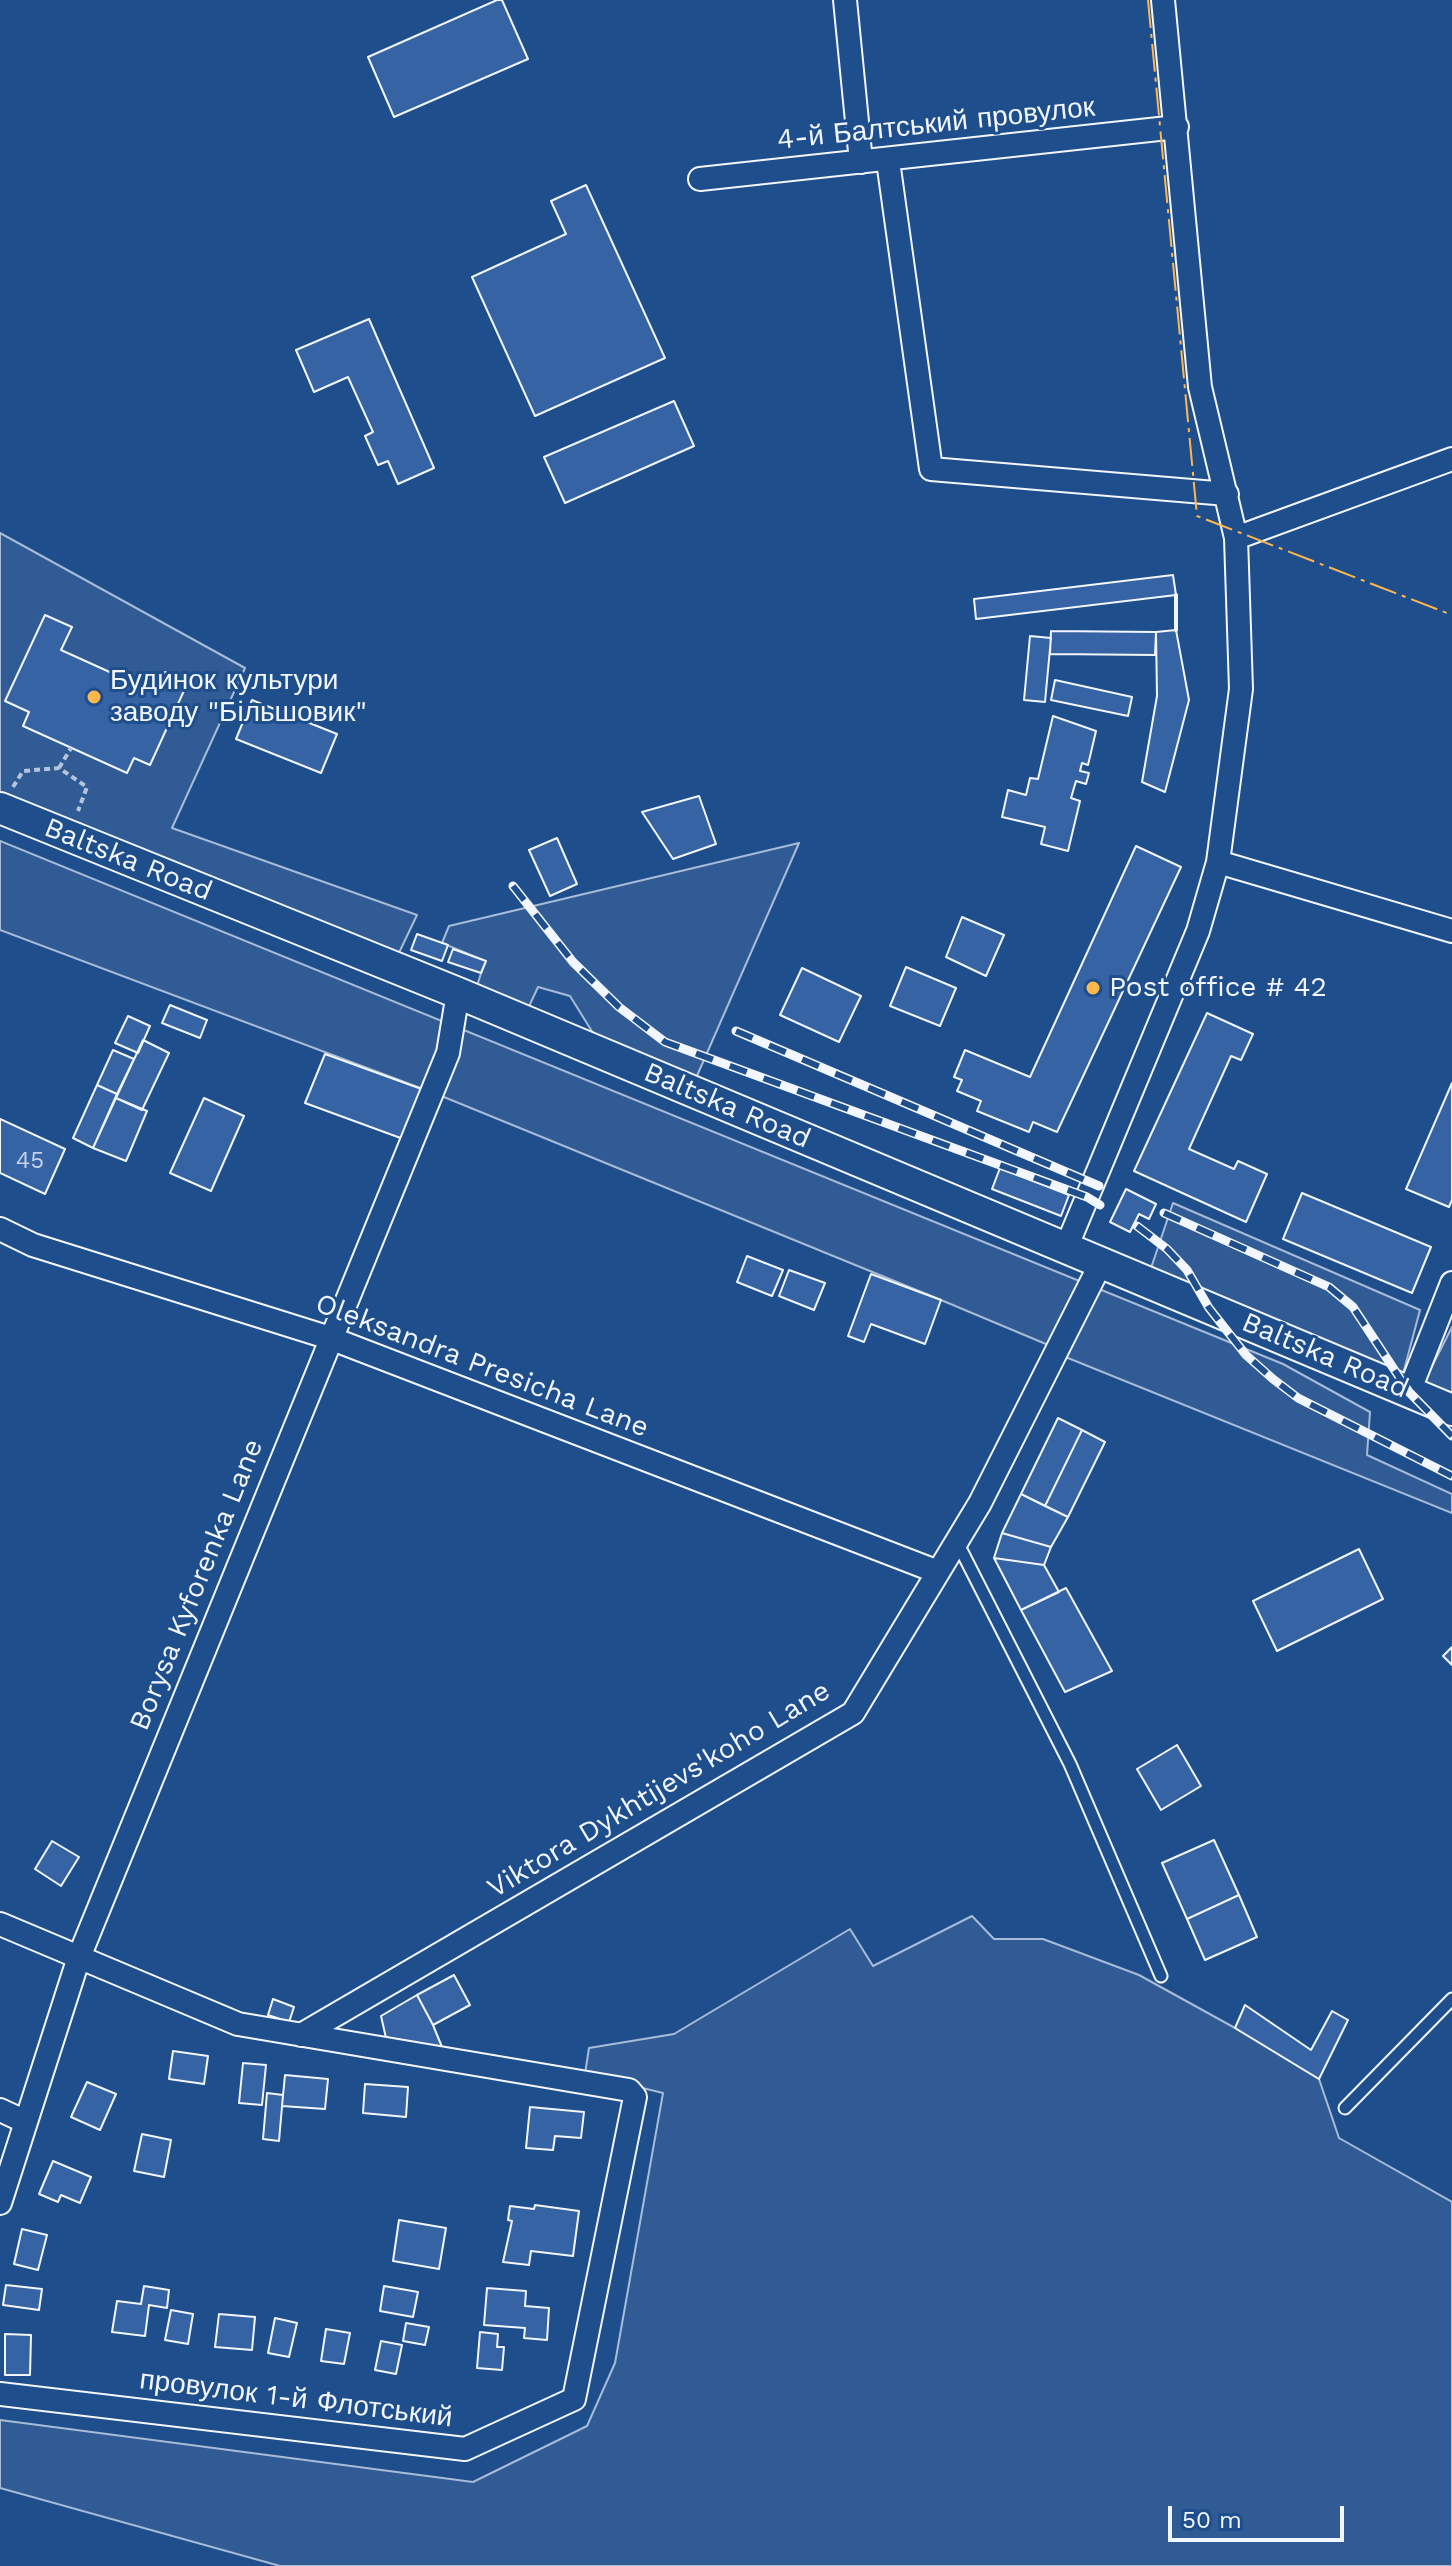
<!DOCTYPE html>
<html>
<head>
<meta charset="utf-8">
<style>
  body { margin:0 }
  #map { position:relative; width:1452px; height:2566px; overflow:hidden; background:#1f4e8c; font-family:"Work Sans",sans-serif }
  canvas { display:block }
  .scale { position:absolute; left:1168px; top:2506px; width:176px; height:36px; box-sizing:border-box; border:4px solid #f2f6ff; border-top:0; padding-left:10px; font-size:24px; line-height:28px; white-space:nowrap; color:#f2f6ff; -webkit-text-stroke:6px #1f4e8c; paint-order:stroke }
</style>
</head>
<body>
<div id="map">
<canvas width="1452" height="2566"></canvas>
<div class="scale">50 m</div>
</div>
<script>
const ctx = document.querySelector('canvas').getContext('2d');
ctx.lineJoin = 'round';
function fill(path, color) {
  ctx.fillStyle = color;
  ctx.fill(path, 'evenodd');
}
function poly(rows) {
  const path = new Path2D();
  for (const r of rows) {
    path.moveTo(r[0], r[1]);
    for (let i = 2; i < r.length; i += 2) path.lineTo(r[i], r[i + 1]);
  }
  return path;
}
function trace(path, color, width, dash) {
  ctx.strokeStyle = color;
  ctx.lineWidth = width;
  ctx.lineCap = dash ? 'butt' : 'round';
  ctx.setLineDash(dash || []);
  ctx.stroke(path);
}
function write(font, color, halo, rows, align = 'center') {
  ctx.font = font + ' "Work Sans",sans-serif';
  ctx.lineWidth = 6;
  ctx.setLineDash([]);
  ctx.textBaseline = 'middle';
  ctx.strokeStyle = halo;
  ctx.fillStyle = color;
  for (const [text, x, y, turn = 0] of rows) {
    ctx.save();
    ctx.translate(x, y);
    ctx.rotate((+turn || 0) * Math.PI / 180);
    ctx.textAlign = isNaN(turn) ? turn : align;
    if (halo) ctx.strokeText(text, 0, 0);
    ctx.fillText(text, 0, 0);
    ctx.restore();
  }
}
const built = poly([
  [0,533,245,668,172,828,417,915,396,959,0,794,0,533],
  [0,841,1283,1364,1370,1412,1367,1455,1452,1494,1452,1513,1058,1354,1053,1347,941,1300,439,1095,0,930,0,841],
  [799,843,696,1078,598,1041,570,996,538,987,525,1015,474,995,485,961,442,943,449,926,799,843],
  [1173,1203,1420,1310,1403,1374,1151,1268,1173,1203],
  [1452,1327,1452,1396,1423,1384,1452,1327],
  [972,1916,994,1939,1043,1939,1139,1975,1235,2028,1319,2079,1339,2138,1452,2202,1452,2566,280,2566,0,2488,0,2420,473,2482,587,2426,615,2363,663,2093,585,2074,589,2048,674,2034,850,1929,873,1966,972,1916]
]);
fill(built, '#305b95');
trace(built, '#a8bbd7', 2);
const building = poly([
  [497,0,502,0,528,59,394,117,368,57,497,0],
  [586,185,665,358,535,416,472,277,566,234,551,201,586,185],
  [369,319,434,468,398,484,388,461,378,465,365,436,373,432,348,377,314,392,296,350,369,319],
  [674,401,694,446,565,503,544,457,674,401],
  [1173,575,1176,595,976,619,974,599,1173,575],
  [45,615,72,627,61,650,156,693,165,672,188,682,150,765,134,758,127,773,23,726,29,712,5,701,45,615],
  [1176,630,1189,700,1165,792,1142,782,1157,696,1156,632,1176,630],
  [1051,631,1156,632,1155,655,1050,654,1051,631],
  [1030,636,1051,638,1045,702,1024,700,1030,636],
  [1055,680,1132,697,1128,716,1051,700,1055,680],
  [252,700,337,734,321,773,236,739,252,700],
  [1053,716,1096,731,1088,765,1082,763,1080,771,1089,773,1086,784,1076,781,1071,798,1080,801,1068,851,1041,844,1045,827,1002,817,1008,790,1026,795,1030,778,1038,779,1053,716],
  [699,796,716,844,673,859,642,812,699,796],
  [557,838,577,884,550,896,529,850,557,838],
  [1136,846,1181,867,1057,1132,1033,1122,1029,1132,977,1111,981,1101,957,1091,962,1080,954,1077,965,1050,1030,1077,1136,846],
  [962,917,1004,935,986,976,946,957,962,917],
  [417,934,448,945,442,961,411,950,417,934],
  [453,949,486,961,481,973,448,962,453,949],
  [906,967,956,988,940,1026,890,1006,906,967],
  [802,968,861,996,839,1042,780,1015,802,968],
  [170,1005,207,1020,200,1038,162,1023,170,1005],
  [1207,1013,1253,1034,1241,1060,1231,1056,1189,1149,1234,1169,1238,1161,1267,1174,1246,1222,1134,1171,1207,1013],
  [128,1016,150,1026,138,1053,115,1043,128,1016],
  [143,1040,169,1053,142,1110,116,1098,143,1040],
  [113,1050,134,1059,117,1094,97,1085,113,1050],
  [325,1054,427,1091,406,1140,305,1103,325,1054],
  [1452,1083,1452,1200,1449,1207,1406,1189,1452,1083],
  [97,1085,117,1094,93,1148,73,1138,97,1085],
  [116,1098,147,1111,126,1161,93,1148,116,1098],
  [204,1098,244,1116,211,1191,170,1173,204,1098],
  [0,1119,65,1149,45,1194,0,1173,0,1119],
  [1000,1168,1069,1195,1061,1216,992,1189,1000,1168],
  [1126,1189,1156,1204,1149,1219,1139,1214,1130,1232,1110,1222,1126,1189],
  [1302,1193,1431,1247,1412,1293,1283,1239,1302,1193],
  [747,1256,783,1270,772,1296,737,1282,747,1256],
  [789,1270,825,1283,814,1310,779,1296,789,1270],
  [871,1274,941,1300,925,1344,871,1324,864,1342,848,1336,871,1274],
  [1058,1418,1082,1430,1045,1506,1021,1494,1058,1418],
  [1082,1430,1105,1442,1068,1517,1045,1506,1082,1430],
  [1021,1494,1068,1517,1051,1547,1002,1533,1021,1494],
  [1002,1533,1051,1547,1044,1565,994,1558,1002,1533],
  [1359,1549,1383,1599,1277,1651,1253,1601,1359,1549],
  [994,1558,1044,1565,1059,1592,1021,1610,994,1558],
  [1066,1588,1112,1671,1065,1692,1021,1610,1066,1588],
  [1452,1647,1452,1665,1443,1656,1452,1647],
  [1177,1745,1201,1786,1161,1810,1137,1769,1177,1745],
  [1214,1840,1239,1895,1187,1919,1162,1863,1214,1840],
  [52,1841,79,1857,61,1886,35,1869,52,1841],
  [1239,1895,1257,1937,1205,1960,1187,1919,1239,1895],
  [454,1975,470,2005,433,2025,417,1995,454,1975],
  [417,1995,433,2025,442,2047,386,2038,381,2016,417,1995],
  [273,1999,294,2007,289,2022,268,2015,273,1999],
  [1245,2005,1311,2050,1332,2011,1348,2020,1319,2079,1235,2028,1245,2005],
  [173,2051,208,2056,204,2084,169,2079,173,2051],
  [243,2063,266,2065,262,2105,239,2103,243,2063],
  [285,2075,328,2079,325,2109,282,2106,285,2075],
  [87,2082,116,2094,100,2130,71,2117,87,2082],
  [365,2084,408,2087,406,2117,363,2113,365,2084],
  [267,2093,283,2095,279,2141,263,2139,267,2093],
  [530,2107,584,2112,581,2138,555,2136,553,2150,526,2148,530,2107],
  [142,2134,171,2140,164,2177,134,2171,142,2134],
  [53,2161,91,2177,80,2203,61,2195,58,2202,39,2194,53,2161],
  [535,2205,579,2211,573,2256,531,2251,529,2265,503,2262,512,2221,508,2220,510,2206,534,2209,535,2205],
  [399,2220,446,2228,439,2269,393,2261,399,2220],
  [22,2229,47,2235,38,2270,14,2264,22,2229],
  [6,2285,42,2289,39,2310,3,2305,6,2285],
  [144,2286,169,2290,167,2308,149,2305,145,2336,112,2332,117,2301,141,2304,144,2286],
  [384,2286,418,2292,413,2317,380,2311,384,2286],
  [487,2288,526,2291,525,2306,549,2308,547,2340,524,2338,525,2328,484,2325,487,2288],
  [171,2310,193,2314,188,2344,165,2340,171,2310],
  [219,2314,255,2317,252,2350,215,2347,219,2314],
  [275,2318,297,2323,289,2357,268,2353,275,2318],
  [406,2323,429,2327,425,2345,403,2341,406,2323],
  [326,2329,350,2333,344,2364,321,2361,326,2329],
  [480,2332,498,2334,497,2347,504,2347,502,2370,477,2368,480,2332],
  [5,2334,31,2335,30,2375,5,2375,5,2334],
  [381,2341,402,2345,396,2374,375,2370,381,2341]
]);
fill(building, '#3563a3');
trace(building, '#f2f6ff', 2);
const service = poly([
  [957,1542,1070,1764,1161,1976],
  [1345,2108,1452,1999]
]);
const minor = poly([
  [845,0,861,162],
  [888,161,931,469,1227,494],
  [700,179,1177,127],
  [1236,538,1452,459],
  [1218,862,1452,931],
  [0,1229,33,1245,330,1338,938,1572],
  [1066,1248,1198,931,1218,862,1241,689,1236,538,1200,387,1163,0],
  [1409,1392,1452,1283],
  [0,1924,238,2024,629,2090,635,2097,574,2399,465,2449,0,2394],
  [301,2035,853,1713,980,1503,1101,1263],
  [0,2110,26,2122],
  [0,2203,79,1957,448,1053,458,993]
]);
const secondary = poly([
  [0,808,458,993,1452,1410]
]);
trace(service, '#f2f6ff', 15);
trace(minor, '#f2f6ff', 26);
trace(secondary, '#f2f6ff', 34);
trace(poly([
  [59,768,71,748],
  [13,787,23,771,59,768,87,787,78,811]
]), '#b3c4dc', 4, [6, 4]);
trace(service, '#1f4e8c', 11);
trace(minor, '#1f4e8c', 22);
trace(secondary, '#1f4e8c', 30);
const rail = poly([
  [513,886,573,962,619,1007,665,1042,1087,1197,1100,1205],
  [736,1031,1099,1186],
  [1164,1213,1329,1287,1353,1307,1409,1392,1452,1436],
  [1137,1226,1167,1249,1187,1270,1209,1308,1246,1355,1273,1379,1298,1398,1452,1476]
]);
trace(rail, '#f2f6ff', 9);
trace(rail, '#1f4e8c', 6, [18]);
trace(poly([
  [1176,595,1176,630]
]), '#f2f6ff', 4);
trace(poly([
  [1148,0,1197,516,1452,615]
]), '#ffb74d', 2, [28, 6, 4, 6]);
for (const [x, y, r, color] of [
  [94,697,8,"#ffb74d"],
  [1093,988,8,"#ffb74d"]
]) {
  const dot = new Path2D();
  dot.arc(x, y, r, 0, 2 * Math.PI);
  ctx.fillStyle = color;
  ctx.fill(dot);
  trace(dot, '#1f4e8c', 3);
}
write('24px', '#c3d1e8', null, [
  ["45",30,1161]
]);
write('28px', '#f2f6ff', '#1f4e8c', [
  ["4-й Балтський провулок",936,124,-6],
  ["Baltska Road",128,860,22],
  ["Baltska Road",727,1106,23],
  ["Baltska Road",1325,1356,23],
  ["Oleksandra Presicha Lane",482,1366,21],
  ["Borysa Kyforenka Lane",197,1585,-68],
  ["Viktora Dykhtijevs'koho Lane",659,1790,-31],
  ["провулок 1-й Флотський",296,2399,7]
]);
write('28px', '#f2f6ff', '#1f4e8c', [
  ["Будинок культури",110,681],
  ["заводу \"Більшовик\"",110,713],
  ["Post office # 42",1109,988]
], 'left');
</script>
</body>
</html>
